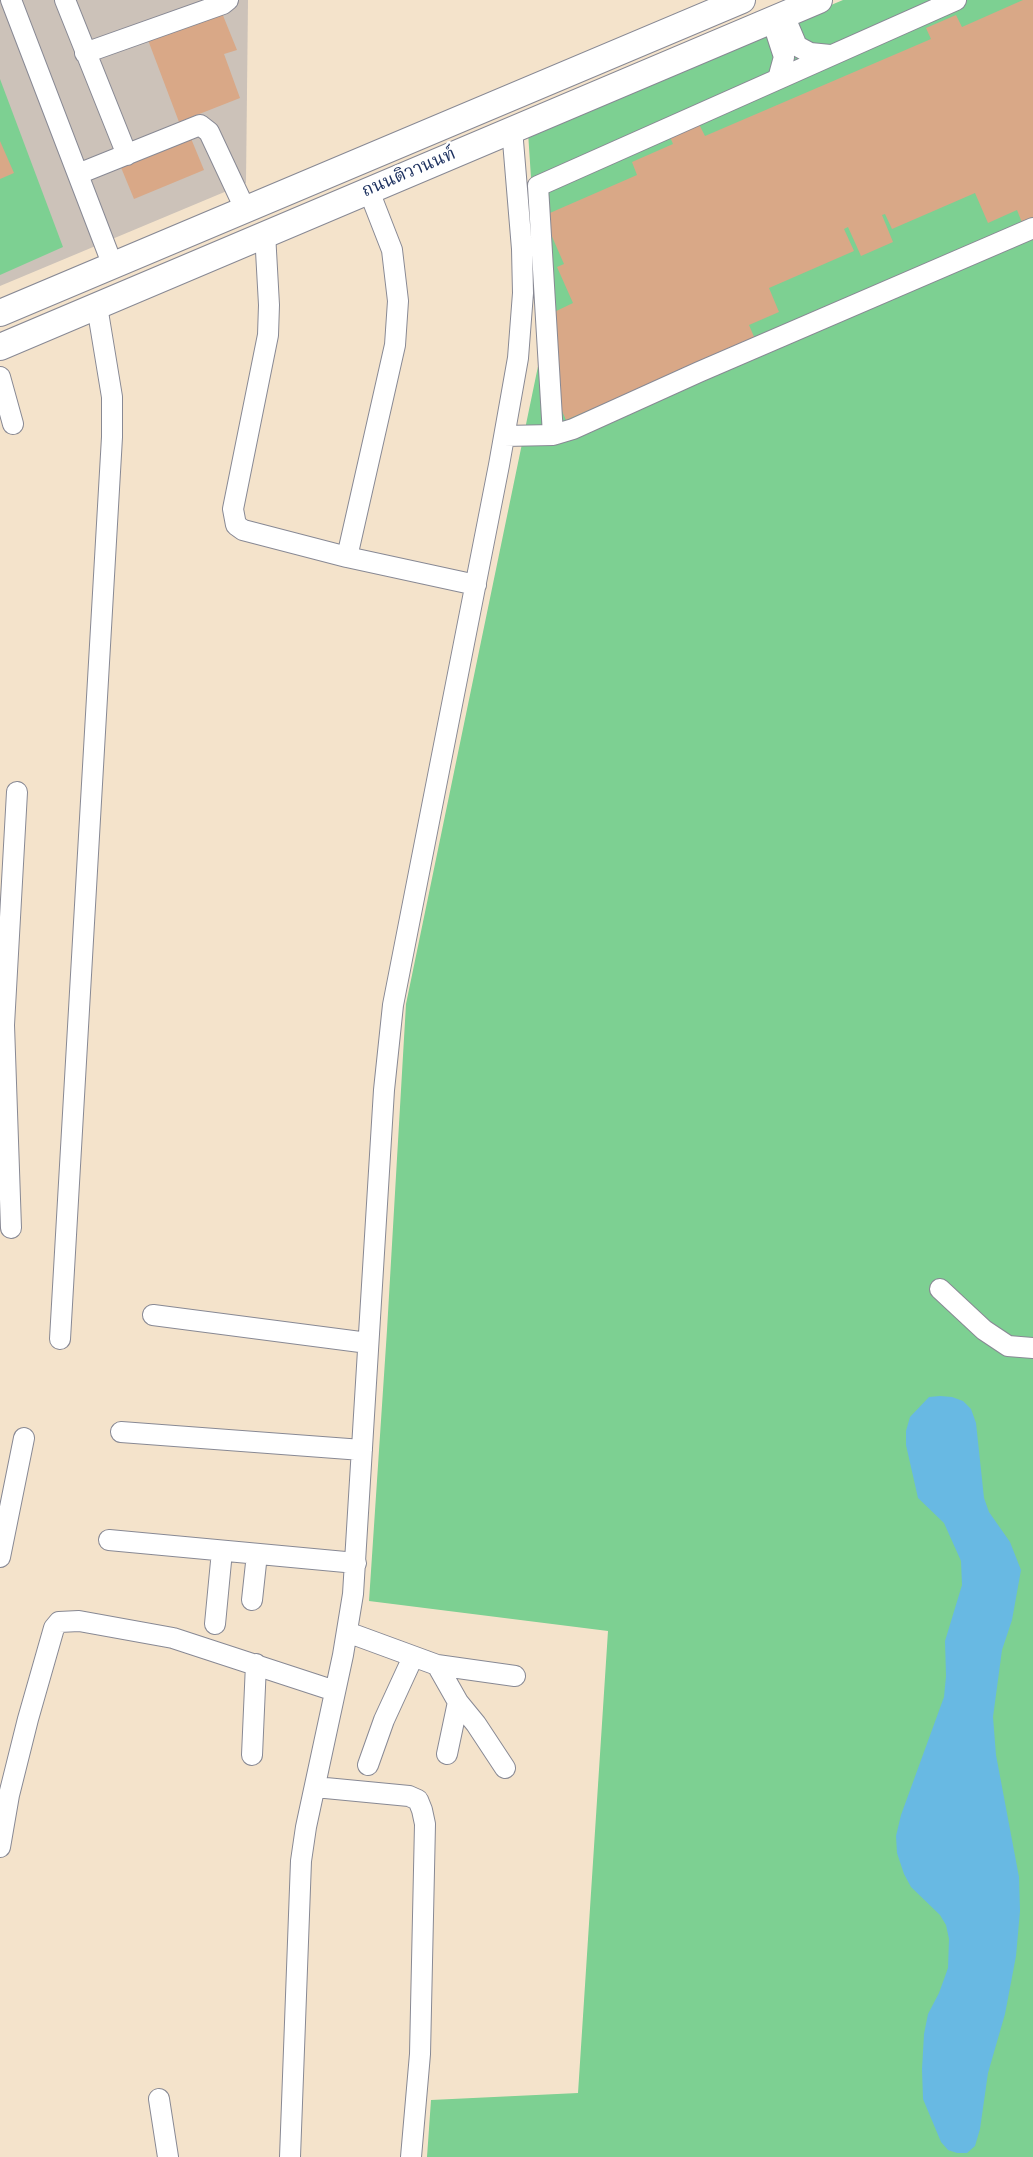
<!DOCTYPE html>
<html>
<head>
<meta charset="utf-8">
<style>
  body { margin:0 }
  canvas { display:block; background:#f4e3cb }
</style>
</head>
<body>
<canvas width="1033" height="2157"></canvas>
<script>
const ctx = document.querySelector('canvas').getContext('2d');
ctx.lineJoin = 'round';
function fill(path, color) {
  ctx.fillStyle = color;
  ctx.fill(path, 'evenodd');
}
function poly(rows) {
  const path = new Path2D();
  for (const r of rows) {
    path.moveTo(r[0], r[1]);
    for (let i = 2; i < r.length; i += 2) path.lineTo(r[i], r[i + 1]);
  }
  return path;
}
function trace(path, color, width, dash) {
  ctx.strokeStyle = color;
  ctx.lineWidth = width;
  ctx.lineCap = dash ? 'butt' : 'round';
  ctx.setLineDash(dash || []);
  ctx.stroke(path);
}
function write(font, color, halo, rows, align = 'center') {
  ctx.font = font + ' "IM FELL Great Primer","Noto Serif Thai",serif';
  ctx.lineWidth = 5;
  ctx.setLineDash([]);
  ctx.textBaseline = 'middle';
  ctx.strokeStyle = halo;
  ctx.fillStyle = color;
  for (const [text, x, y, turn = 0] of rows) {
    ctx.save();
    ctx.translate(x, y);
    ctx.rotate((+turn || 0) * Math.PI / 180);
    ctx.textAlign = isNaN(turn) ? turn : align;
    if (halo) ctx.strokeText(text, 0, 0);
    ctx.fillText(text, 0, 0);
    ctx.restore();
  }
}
fill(poly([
  [0,0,248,0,246,183,0,286]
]), '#ccc2b9');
fill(poly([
  [843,0,1033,0,1033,2157,427,2157,431,2100,578,2093,608,1631,369,1601,387,1330,406,1004,542,347,528,132],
  [0,79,63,247,0,275]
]), '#7dd092');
fill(poly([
  [940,1396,952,1397,963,1401,971,1409,976,1423,984,1498,989,1512,1010,1542,1021,1570,1012,1620,1002,1650,993,1717,996,1755,1019,1877,1020,1911,1016,1956,1005,2014,988,2073,980,2129,975,2146,967,2153,957,2153,948,2150,941,2142,923,2099,922,2069,924,2034,928,2014,939,1993,948,1968,949,1939,946,1925,940,1915,911,1887,904,1874,897,1853,896,1836,901,1815,944,1697,946,1676,945,1641,962,1585,961,1561,944,1523,918,1498,906,1445,906,1431,910,1417,929,1397]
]), '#68b9e3');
fill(poly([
  [1023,0,1033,0,1033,220,1023,225,1017,210,988,223,975,193,892,229,885,214,882,215,893,242,861,256,848,227,844,229,854,251,769,288,779,312,749,325,755,339,566,420,554,393,550,314,573,303,557,267,564,264,543,216,637,175,632,162,673,144,670,137,699,124,705,136,931,39,926,28,956,15,962,27],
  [222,13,237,50,224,54,240,98,179,122,148,40],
  [190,136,204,170,134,199,120,165],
  [0,141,14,173,0,179]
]), '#d9a887');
const minor = poly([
  [11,0,113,266],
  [65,0,127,155],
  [784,15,797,46,810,53,830,55],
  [772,20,784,57,778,79],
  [85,53,223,4,228,0],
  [78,174,200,125,209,132,246,211],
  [265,233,269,305,268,335,233,509,236,525,243,530,347,557,476,585],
  [0,377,13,424],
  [553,435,538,186,956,0],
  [504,436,553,435,573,429,699,372,1033,228],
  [347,557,395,345,398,301,392,250,369,191],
  [11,1228,4,1025,17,792],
  [940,1289,984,1330,1008,1346,1033,1348],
  [153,1315,368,1343],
  [60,1339,112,437,112,397,97,306],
  [121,1432,362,1450],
  [109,1540,356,1563],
  [0,1557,24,1438],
  [252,1600,257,1554],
  [215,1624,222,1551],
  [347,1632,437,1665,458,1702,476,1724,505,1768],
  [437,1665,515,1676],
  [447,1754,458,1702],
  [252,1755,256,1664],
  [368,1765,384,1720,413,1657],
  [315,1787,409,1796,418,1800,422,1810,425,1824,420,2054,411,2157],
  [0,1847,9,1795,28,1719,54,1628,59,1622,79,1621,173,1638,335,1691],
  [159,2099,168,2157],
  [290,2157,301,1861,306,1827,343,1655,353,1594,384,1090,393,1005,499,465,518,358,523,293,522,249,512,129]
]);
const major = poly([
  [0,313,742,0],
  [0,347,819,0]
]);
trace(minor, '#888994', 22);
trace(major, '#888994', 28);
trace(minor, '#fff', 20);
trace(major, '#fff', 26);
write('18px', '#1b2f5e', '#fff', [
  ["ถนนติวานนท์",409,173,-23]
]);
</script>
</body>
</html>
